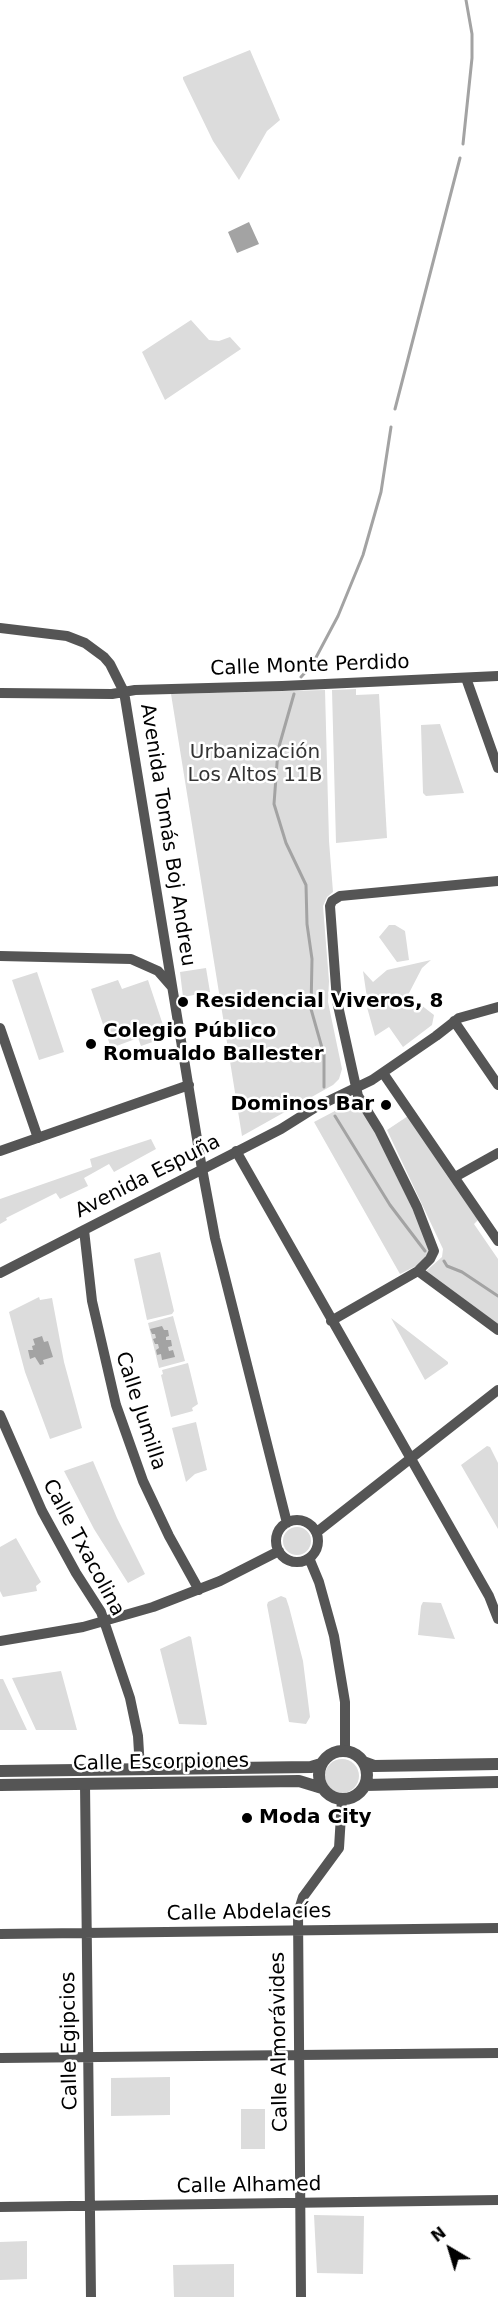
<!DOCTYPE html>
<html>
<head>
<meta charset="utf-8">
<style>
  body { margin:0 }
  #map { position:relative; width:498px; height:2297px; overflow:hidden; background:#fff; font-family:"DejaVu Sans",sans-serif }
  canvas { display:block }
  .north { position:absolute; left:420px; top:2219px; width:60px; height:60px; -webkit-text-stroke:4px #fff; paint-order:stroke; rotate:322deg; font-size:16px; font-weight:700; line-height:24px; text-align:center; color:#000 }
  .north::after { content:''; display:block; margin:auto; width:21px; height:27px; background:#000; clip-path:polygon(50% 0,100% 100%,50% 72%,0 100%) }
</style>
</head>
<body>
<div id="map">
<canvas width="498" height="2297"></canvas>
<div class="north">N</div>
</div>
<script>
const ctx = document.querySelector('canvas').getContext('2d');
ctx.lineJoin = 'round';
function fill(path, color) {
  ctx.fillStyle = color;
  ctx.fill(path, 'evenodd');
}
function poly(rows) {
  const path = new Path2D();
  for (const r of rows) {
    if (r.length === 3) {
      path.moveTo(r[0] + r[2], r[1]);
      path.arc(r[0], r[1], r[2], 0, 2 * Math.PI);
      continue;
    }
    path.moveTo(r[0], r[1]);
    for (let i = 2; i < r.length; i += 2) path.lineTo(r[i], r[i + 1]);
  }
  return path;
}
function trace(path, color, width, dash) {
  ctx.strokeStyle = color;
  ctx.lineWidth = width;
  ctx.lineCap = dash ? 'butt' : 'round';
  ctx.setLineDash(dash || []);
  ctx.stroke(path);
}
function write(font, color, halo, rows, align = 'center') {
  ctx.font = font + ' "DejaVu Sans",sans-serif';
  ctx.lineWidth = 5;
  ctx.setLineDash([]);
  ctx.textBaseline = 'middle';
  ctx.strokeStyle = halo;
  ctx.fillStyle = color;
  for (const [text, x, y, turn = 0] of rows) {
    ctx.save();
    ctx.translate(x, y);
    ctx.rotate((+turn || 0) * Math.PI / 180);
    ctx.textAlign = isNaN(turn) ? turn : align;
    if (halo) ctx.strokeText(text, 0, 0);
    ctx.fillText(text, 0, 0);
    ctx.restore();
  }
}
fill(poly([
  [250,50,280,120,267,131,239,180,213,141,183,79,183,77],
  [191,320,209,340,219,341,230,337,241,349,165,400,142,352],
  [356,689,356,695,379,694,387,838,336,843,332,690],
  [325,690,329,841,333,892,327,897,323,906,329,981,328,1002,342,1069,339,1079,333,1085,242,1136,171,694],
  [440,724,464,793,426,796,423,793,421,725],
  [389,925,395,925,405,931,409,960,397,962,379,937],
  [431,960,422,968,408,995,434,1015,432,1025,403,1047,389,1027,375,1036,365,1000,367,998,363,971,373,982,387,970],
  [206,968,210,992,183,997,180,972],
  [37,972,64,1052,39,1060,12,980],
  [118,980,122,989,148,980,167,1037,141,1046,138,1038,111,1048,91,989],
  [352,1102,360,1108,368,1118,432,1249,418,1265,400,1274,314,1122],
  [408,1116,478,1220,474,1224,498,1259,498,1327,425,1272,442,1257,443,1249,387,1130],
  [151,1139,156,1149,114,1172,109,1164,84,1178,88,1186,60,1199,56,1193,6,1218,7,1220,0,1224,0,1199,92,1167,90,1159],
  [160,1252,174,1311,172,1314,147,1320,134,1259],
  [39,1297,40,1300,52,1298,64,1362,82,1428,50,1439,25,1372,9,1312],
  [173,1316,185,1361,159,1368,148,1323],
  [391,1318,448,1362,448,1364,425,1380],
  [188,1363,198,1404,192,1408,193,1411,171,1417,161,1375,163,1374,162,1370],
  [196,1422,207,1470,195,1474,186,1482,172,1428],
  [487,1446,490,1447,498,1463,498,1529,461,1465],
  [93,1461,117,1518,145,1574,128,1583,94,1529,64,1471],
  [297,1541,14],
  [16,1538,41,1582,36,1586,37,1591,3,1597,0,1591,0,1547],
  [281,1596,286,1598,289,1607,303,1661,310,1717,306,1724,289,1722,267,1605,268,1602],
  [423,1602,441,1603,455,1639,418,1635,421,1606],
  [189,1636,191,1637,207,1724,206,1725,179,1724,160,1649],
  [61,1671,77,1730,36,1730,12,1678],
  [0,1679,3,1679,27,1730,0,1730],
  [342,1776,17],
  [170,2077,170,2115,111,2116,111,2078],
  [241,2109,265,2109,265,2149,241,2149],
  [314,2215,364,2216,363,2274,317,2273],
  [27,2241,27,2279,0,2280,0,2242],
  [234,2264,234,2297,174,2297,173,2265]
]), '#dcdcdc');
fill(poly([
  [249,222,259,244,237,253,228,232],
  [162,1326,164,1330,168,1330,169,1336,166,1337,166,1340,171,1340,172,1346,168,1347,169,1351,173,1350,175,1357,162,1360,161,1354,157,1355,156,1350,159,1348,158,1344,155,1344,153,1339,156,1338,155,1334,152,1334,150,1329],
  [42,1336,44,1342,48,1341,53,1357,43,1360,44,1364,40,1365,35,1357,30,1359,28,1350,33,1350,32,1346,35,1345,33,1339]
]), '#a3a3a3');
trace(poly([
  [463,144,472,58,472,34,466,0],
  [395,409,460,158],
  [301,677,312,665,338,616,363,555,381,492,391,427],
  [294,694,278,750,274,804,286,843,306,885,307,924,312,959,311,1009,324,1055,324,1087],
  [335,1116,390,1205,425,1251],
  [444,1261,447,1266,462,1272,498,1296]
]), '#a3a3a3', 3);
trace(poly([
  [0,628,67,636,85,643,104,657,110,664,124,692,201,1163,215,1238,287,1523],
  [466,678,498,768],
  [0,693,112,694,135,690,282,686,498,676],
  [0,956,131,959,158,971,172,987],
  [454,1021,498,1085],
  [0,1028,38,1138],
  [383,1073,498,1241],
  [0,1151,189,1085],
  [236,1151,489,1596,498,1619],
  [455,1177,498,1153],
  [84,1230,92,1301,116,1405,143,1481,169,1536,199,1590],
  [418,1271,498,1330],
  [0,1273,281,1129,316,1107,372,1080,436,1036,459,1018,498,1007],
  [331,1321,418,1271,430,1259,434,1251,417,1207,379,1130,358,1096,337,1001,330,906,332,901,340,896,498,881],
  [0,1415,42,1511,76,1573,101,1612,130,1698,138,1736,140,1769],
  [297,1541,21],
  [317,1532,498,1390],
  [309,1558,319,1582,334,1636,345,1702,345,1751],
  [0,1641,83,1627,153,1607,220,1581,279,1551],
  [85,1784,91,2297],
  [0,1934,498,1928],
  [0,2058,498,2053],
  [0,2207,498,2200],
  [301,2297,298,1913,303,1897,339,1848,342,1799]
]), '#555', 10);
trace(poly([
  [343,1775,24],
  [363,1762,374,1766,498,1764],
  [0,1771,311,1767,321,1764],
  [0,1785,299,1781,322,1788],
  [365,1785,498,1782]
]), '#555', 12);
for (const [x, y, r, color] of [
  [183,1002,6,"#000"],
  [91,1044,6,"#000"],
  [386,1105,6,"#000"],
  [247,1818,6,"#000"]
]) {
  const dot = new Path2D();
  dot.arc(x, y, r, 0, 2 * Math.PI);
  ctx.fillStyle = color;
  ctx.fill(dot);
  trace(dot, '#fff', 2);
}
write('20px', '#000', '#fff', [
  ["Calle Monte Perdido",310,666,-2],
  ["Avenida Tomás Boj Andreu",167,835,81],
  ["Avenida Espuña",148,1177,-27],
  ["Calle Jumilla",140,1411,72],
  ["Calle Txacolina",83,1548,62],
  ["Calle Escorpiones",161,1763,-1],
  ["Calle Abdelacíes",249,1913,-1],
  ["Calle Egipcios",70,2041,-91],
  ["Calle Almorávides",280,2042,-91],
  ["Calle Alhamed",249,2186,-1]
]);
write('20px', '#333', '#fff', [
  ["Urbanización",255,753],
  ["Los Altos 11B",255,776]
]);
write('bold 20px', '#000', '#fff', [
  ["Residencial Viveros, 8",195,1002],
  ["Colegio Público",103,1032],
  ["Romualdo Ballester",103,1055],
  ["Dominos Bar",374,1105,"right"],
  ["Moda City",259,1818]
], 'left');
</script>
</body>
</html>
